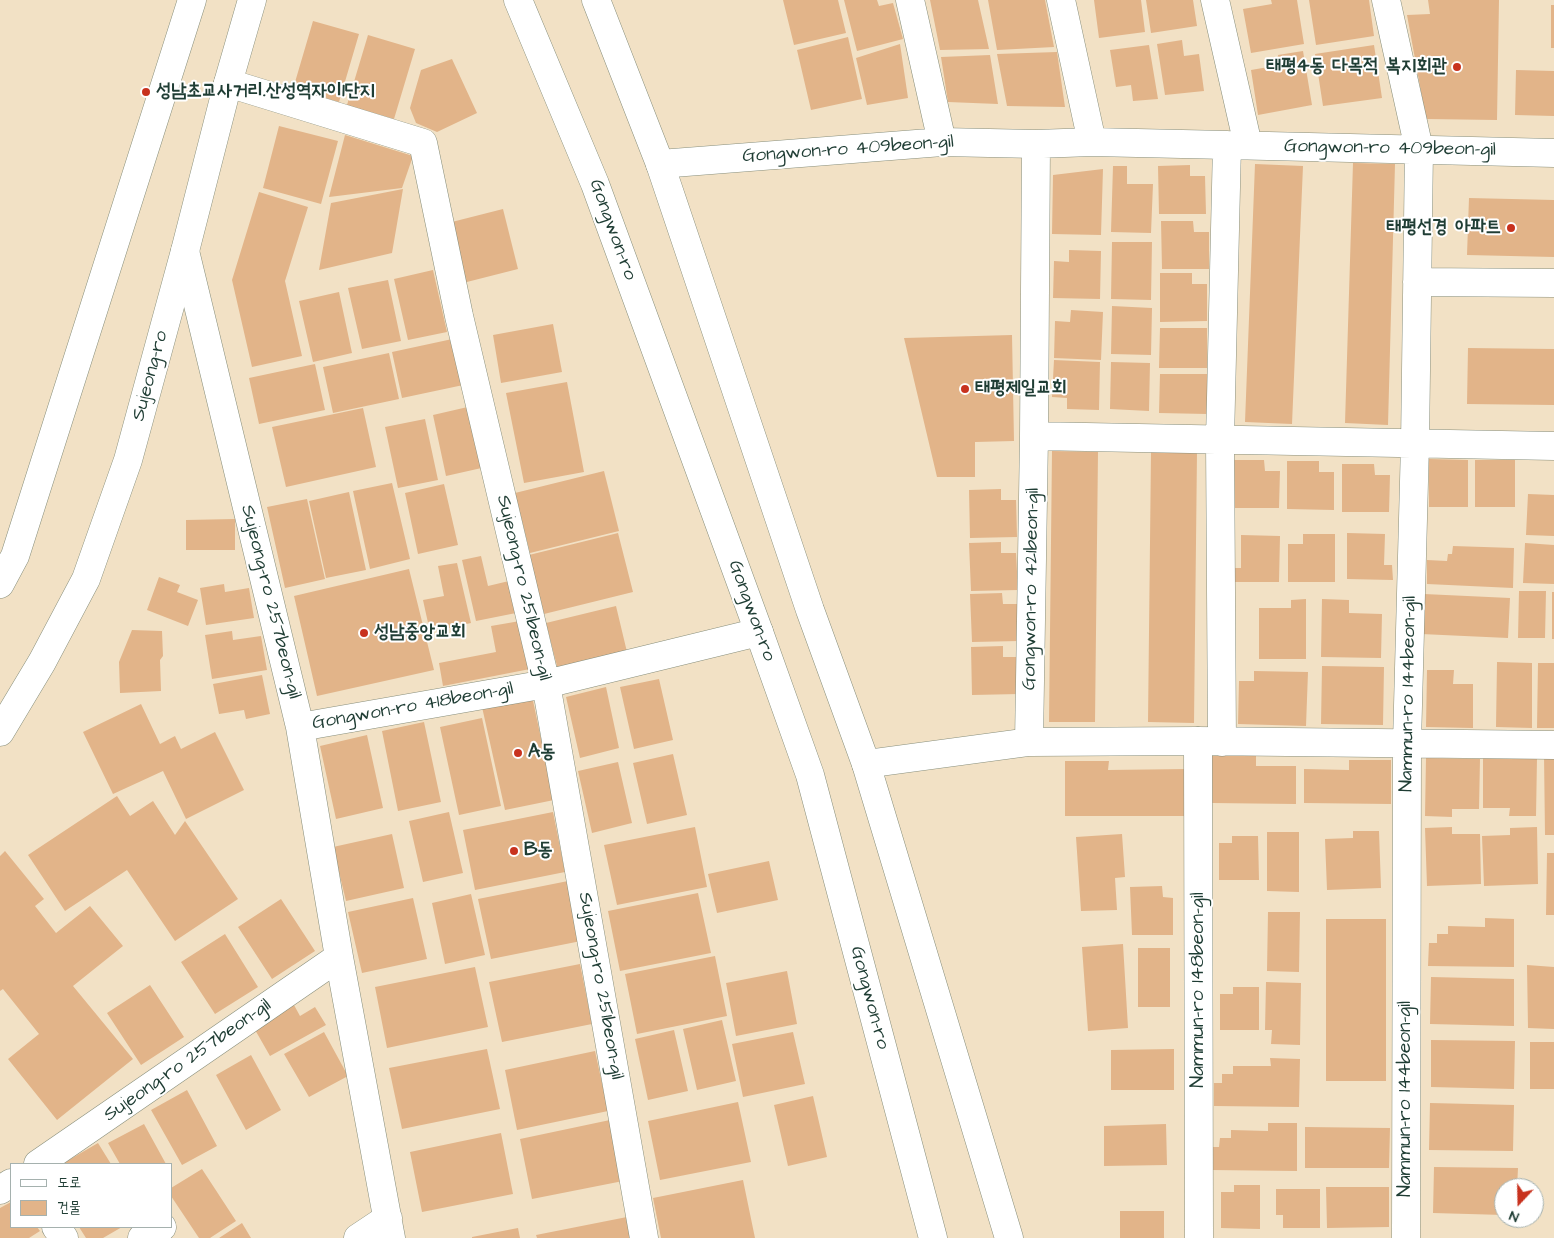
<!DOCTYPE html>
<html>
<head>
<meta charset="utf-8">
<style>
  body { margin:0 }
  #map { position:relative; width:1554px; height:1238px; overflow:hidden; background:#f2e1c5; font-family:"Architects Daughter","Poor Story",sans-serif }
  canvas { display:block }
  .legend { position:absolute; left:10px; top:1163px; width:162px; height:65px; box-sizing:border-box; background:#fff; border:1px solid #a5b1ae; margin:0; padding:6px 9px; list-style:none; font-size:15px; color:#1f3d34 }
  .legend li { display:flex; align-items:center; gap:10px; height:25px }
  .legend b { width:25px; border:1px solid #a5b1ae }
  .north { position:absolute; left:1494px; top:1178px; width:50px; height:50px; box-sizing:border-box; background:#fff; border:1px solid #a5b1ae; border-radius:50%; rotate:201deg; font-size:14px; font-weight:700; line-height:20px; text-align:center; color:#1f3d34 }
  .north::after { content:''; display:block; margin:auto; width:18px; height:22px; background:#c8321e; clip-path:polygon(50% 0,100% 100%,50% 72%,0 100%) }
</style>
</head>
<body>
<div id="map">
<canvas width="1554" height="1238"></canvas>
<ul class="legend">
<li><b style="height:6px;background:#fff"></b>도로</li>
<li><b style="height:14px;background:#e2b489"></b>건물</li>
</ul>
<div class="north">N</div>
</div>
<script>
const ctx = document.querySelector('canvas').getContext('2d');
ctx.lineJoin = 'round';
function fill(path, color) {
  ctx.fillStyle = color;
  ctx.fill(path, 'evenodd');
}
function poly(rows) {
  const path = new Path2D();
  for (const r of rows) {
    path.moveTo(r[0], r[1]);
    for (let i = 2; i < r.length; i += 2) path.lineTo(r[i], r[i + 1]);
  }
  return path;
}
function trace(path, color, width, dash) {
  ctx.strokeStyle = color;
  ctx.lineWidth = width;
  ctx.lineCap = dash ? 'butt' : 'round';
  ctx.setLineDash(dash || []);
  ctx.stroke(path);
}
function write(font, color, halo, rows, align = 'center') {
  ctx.font = font + ' "Architects Daughter","Poor Story",sans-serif';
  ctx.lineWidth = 4;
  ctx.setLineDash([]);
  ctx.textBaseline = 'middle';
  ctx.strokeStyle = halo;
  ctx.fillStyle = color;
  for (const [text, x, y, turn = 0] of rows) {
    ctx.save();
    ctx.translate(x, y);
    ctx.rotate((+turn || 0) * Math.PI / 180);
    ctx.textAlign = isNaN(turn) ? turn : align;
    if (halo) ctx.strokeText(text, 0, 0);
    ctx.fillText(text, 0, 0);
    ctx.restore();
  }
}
fill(poly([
  [783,0,838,0,846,33,794,45],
  [844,0,877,0,879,6,893,3,903,39,857,51],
  [930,0,978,0,989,49,940,50],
  [988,0,1045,0,1054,47,997,50],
  [1094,0,1141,0,1145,32,1099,38],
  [1146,0,1193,0,1197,26,1151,33],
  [1271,0,1297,0,1304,44,1251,53,1243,9,1272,4],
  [1309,0,1369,0,1374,36,1316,45],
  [1428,0,1499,0,1497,120,1426,119,1407,15,1430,14],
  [1551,5,1554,5,1554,48,1551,48],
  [313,21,359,34,339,102,293,89],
  [368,35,415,49,394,119,347,105],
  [848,37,862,99,811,110,797,50],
  [1182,40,1184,56,1199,54,1204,91,1165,95,1157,44],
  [900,44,908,98,867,105,856,58],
  [1149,45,1158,99,1133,101,1131,85,1116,87,1110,50],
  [1374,45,1382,98,1323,106,1315,54],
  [1303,51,1312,105,1258,115,1251,70,1280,65,1278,55],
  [1057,52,1065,107,1007,106,997,54],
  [990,55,998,104,948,102,941,57],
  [452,59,477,113,437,132,416,123,410,108,421,70],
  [1516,70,1554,71,1554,116,1515,115],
  [279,126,338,141,321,204,263,188],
  [345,135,413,156,402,188,329,197],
  [1353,163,1395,164,1388,425,1345,423],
  [1255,164,1303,166,1292,424,1245,422],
  [1190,165,1190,176,1205,176,1206,214,1159,214,1158,166],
  [1113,166,1127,166,1127,184,1153,184,1151,233,1111,232],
  [1103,169,1101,235,1052,234,1053,175],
  [403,189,392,253,319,270,331,203],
  [259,192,308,207,285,281,302,356,252,367,232,280],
  [1469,198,1554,200,1554,257,1467,255],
  [503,209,518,269,459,284,444,224],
  [1161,221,1193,221,1194,232,1209,232,1209,269,1162,269],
  [1112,242,1152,242,1151,300,1111,299],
  [1069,250,1101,251,1100,299,1053,298,1054,261,1069,262],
  [433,270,447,332,408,340,394,279],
  [1160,273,1192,273,1192,284,1207,284,1207,321,1160,322],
  [388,280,401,341,362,349,348,288],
  [339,292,352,353,313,362,299,301],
  [1112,306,1152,308,1151,355,1111,354],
  [1071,310,1103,312,1101,360,1054,358,1055,321,1070,322],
  [553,324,562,372,501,383,493,335],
  [1160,328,1207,328,1207,368,1159,368],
  [1012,335,1014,441,975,442,975,477,937,477,904,338],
  [457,338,468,384,402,398,392,352],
  [1468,348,1554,349,1554,405,1467,404],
  [389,353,399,399,333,413,323,367],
  [1054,360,1100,362,1099,410,1067,409,1067,398,1052,397],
  [1111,362,1150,363,1149,411,1110,409],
  [315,364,325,410,259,424,249,378],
  [1160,374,1207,374,1207,414,1159,413],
  [567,382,584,472,524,483,506,393],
  [472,406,486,467,446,476,433,415],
  [363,408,376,467,286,487,272,427],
  [425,419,438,480,398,488,385,427],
  [1052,451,1098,452,1095,722,1049,722],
  [1151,452,1197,452,1194,723,1148,722],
  [1429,459,1468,460,1468,507,1429,507],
  [1232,460,1264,460,1265,471,1280,471,1279,508,1232,508],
  [1475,460,1515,460,1515,507,1475,507],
  [1287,461,1319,461,1319,472,1334,472,1334,510,1287,509],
  [1342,464,1374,464,1375,475,1390,475,1389,512,1342,512],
  [604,471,619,531,530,553,515,493],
  [392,483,410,559,370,569,353,491],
  [444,484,458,545,418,554,405,493],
  [1001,489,1001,500,1016,500,1017,537,970,538,969,490],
  [349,492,366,570,326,578,309,501],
  [1528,494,1554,495,1554,536,1526,535],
  [307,499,325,579,285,588,267,507],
  [235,519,235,550,186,550,186,520],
  [618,533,633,592,544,614,529,555],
  [1347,533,1385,534,1384,565,1392,565,1393,580,1347,579],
  [1303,534,1335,534,1335,582,1288,582,1288,544,1303,544],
  [1241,535,1280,536,1279,582,1234,582,1234,568,1241,568],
  [1001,542,1001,553,1016,553,1018,590,971,591,969,543],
  [1525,543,1554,545,1554,584,1523,583],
  [1453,546,1514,548,1513,588,1427,584,1427,560,1447,561,1448,554,1452,554],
  [481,556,488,586,509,581,516,613,476,621,462,560],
  [457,563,471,623,430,632,423,600,444,596,438,566],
  [409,569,434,670,317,696,294,596],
  [159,577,180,585,177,592,198,600,188,626,147,610],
  [224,584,225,592,249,588,254,618,206,625,200,588],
  [1519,591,1546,591,1545,638,1518,638],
  [1552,592,1554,592,1554,639,1552,639],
  [1002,593,1003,604,1018,604,1019,641,972,642,970,594],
  [1424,594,1510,598,1508,638,1421,634],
  [1306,599,1306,659,1259,659,1259,608,1291,608,1291,600],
  [1322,599,1349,600,1349,613,1382,614,1381,658,1321,657],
  [616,606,627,652,558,670,546,623],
  [520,621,530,669,443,686,439,663,496,652,491,626],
  [132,630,162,631,163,656,160,660,161,691,120,693,119,662],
  [232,631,233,640,261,636,267,670,212,679,205,635],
  [1003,646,1003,657,1018,657,1019,694,972,695,971,647],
  [1497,662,1532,663,1532,728,1496,727],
  [1538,663,1554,663,1554,728,1537,728],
  [1322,666,1384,667,1383,725,1321,724],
  [1427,670,1454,670,1453,684,1473,684,1473,728,1426,727],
  [1254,671,1308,672,1306,726,1238,724,1239,681,1254,681],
  [262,675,270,714,246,719,244,710,219,714,213,684],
  [659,679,673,740,634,749,620,687],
  [606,687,619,748,580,758,566,697],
  [532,696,554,800,505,810,482,707],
  [141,704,160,744,175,736,181,749,215,732,244,790,186,819,163,771,113,794,83,732],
  [482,718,501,806,459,815,440,727],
  [424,722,441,802,398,811,382,731],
  [367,735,383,808,336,819,320,746],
  [673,754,687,815,647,824,633,763],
  [1544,754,1554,754,1554,835,1545,835],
  [1212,756,1256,756,1256,766,1296,766,1296,804,1212,803],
  [1483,757,1537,758,1536,816,1509,816,1510,808,1483,808],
  [1426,758,1480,759,1479,809,1452,809,1452,817,1425,816],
  [1349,760,1391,760,1391,804,1304,803,1304,769,1349,770],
  [1065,761,1109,761,1108,770,1188,769,1188,816,1065,816],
  [618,762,632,823,592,833,578,771],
  [117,796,130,816,153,801,175,835,185,821,238,899,175,941,127,870,65,911,28,855],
  [449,812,463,873,423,882,409,821],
  [553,812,565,872,475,890,463,830],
  [695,827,707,887,617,905,604,845],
  [1452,827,1452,834,1480,834,1481,884,1427,886,1425,828],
  [1537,827,1538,884,1484,886,1482,836,1510,835,1510,828],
  [1353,831,1379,831,1381,888,1327,890,1325,839,1353,838],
  [1267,832,1299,832,1299,892,1267,891],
  [392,834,404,888,346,901,333,847],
  [1122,834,1125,877,1115,878,1117,910,1081,911,1076,837],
  [1232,836,1258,836,1259,880,1219,880,1219,843,1232,843],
  [5,851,44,899,35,906,56,933,90,906,123,946,73,986,133,1059,57,1120,8,1059,39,1034,3,989,0,991,0,856],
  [1547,853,1554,853,1554,915,1546,915],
  [769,861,778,900,717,913,708,874],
  [568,881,581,941,491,959,478,899],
  [1162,886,1163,897,1173,898,1173,935,1132,935,1130,887],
  [698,893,711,953,620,971,608,911],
  [471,894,485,955,445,964,432,903],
  [413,898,427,959,362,973,348,912],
  [281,899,315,951,272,979,238,927],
  [1268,912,1300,912,1299,972,1267,971],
  [1485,918,1514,919,1514,967,1428,966,1429,943,1437,943,1437,934,1448,934,1448,926,1485,927],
  [1326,919,1386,919,1386,1081,1326,1081],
  [225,934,258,987,215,1014,181,962],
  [1123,944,1128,1028,1088,1031,1082,947],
  [1138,948,1170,948,1170,1007,1138,1007],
  [715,956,727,1016,637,1034,625,974],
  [580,964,592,1024,502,1042,489,982],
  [1527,965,1554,967,1554,1029,1528,1028],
  [475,967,488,1027,387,1048,375,987],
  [787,971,797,1024,736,1036,726,983],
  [1431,977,1514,979,1514,1026,1430,1024],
  [1266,982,1301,983,1300,1045,1271,1044,1272,1030,1265,1030],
  [150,985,184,1037,141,1065,107,1013],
  [1233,987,1259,987,1259,1030,1220,1030,1220,994,1233,994],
  [294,1005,300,1016,315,1007,326,1025,270,1056,254,1028],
  [722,1020,736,1081,697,1090,683,1029],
  [674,1030,688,1091,648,1100,635,1039],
  [324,1032,348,1076,309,1097,284,1054],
  [793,1032,805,1084,743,1097,732,1044],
  [1431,1040,1515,1041,1514,1089,1431,1087],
  [1530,1042,1554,1042,1554,1089,1530,1089],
  [487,1049,500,1109,402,1129,389,1068],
  [1174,1049,1174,1090,1111,1090,1111,1050],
  [595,1051,608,1111,517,1130,505,1070],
  [251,1055,281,1110,246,1130,216,1075],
  [1270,1058,1300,1059,1299,1107,1214,1106,1214,1083,1222,1083,1222,1074,1233,1074,1233,1066,1271,1066],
  [187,1090,217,1146,182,1165,151,1110],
  [813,1096,827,1157,788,1166,774,1105],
  [738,1102,751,1162,660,1180,648,1121],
  [1430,1103,1514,1105,1513,1151,1429,1150],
  [610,1120,623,1181,532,1199,520,1139],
  [1268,1123,1297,1123,1297,1171,1211,1170,1211,1147,1219,1147,1220,1138,1231,1138,1231,1130,1268,1131],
  [144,1124,166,1164,120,1164,108,1143],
  [1166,1124,1167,1165,1104,1166,1104,1126],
  [1305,1127,1390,1128,1389,1168,1305,1168],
  [501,1133,513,1194,422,1212,410,1152],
  [98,1143,111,1164,62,1164],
  [1434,1167,1518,1168,1517,1188,1504,1188,1504,1215,1433,1213],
  [202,1169,236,1221,210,1238,199,1238,171,1196,171,1188],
  [743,1180,755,1238,661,1238,653,1198],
  [1234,1185,1260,1185,1260,1229,1221,1228,1221,1192,1234,1192],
  [1326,1187,1389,1187,1389,1227,1327,1228],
  [1276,1189,1320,1189,1320,1228,1283,1228,1283,1215,1276,1215],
  [11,1202,11,1227,37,1227,40,1231,29,1238,0,1238,0,1208],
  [1120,1211,1164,1211,1164,1238,1120,1238],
  [627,1217,631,1238,537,1238,536,1235],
  [242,1223,251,1238,219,1238],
  [79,1227,122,1227,103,1238,86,1238],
  [518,1228,520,1238,472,1238,472,1237]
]), '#e2b489');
const minor = poly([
  [910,0,942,142],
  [1061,0,1092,142],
  [1215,0,1248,145],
  [1386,0,1419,149,1415,444,1407,743,1406,1238],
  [228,83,423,143,459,316,546,684,644,1238],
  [660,164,942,142,1036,144,1092,142,1227,145,1554,153],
  [185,251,300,727,339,957,391,1238],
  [1417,282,1554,283],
  [1034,436,1554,446],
  [300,727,546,684,759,632],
  [1198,741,1199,1238],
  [1029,742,1034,436,1036,144],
  [1222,742,1220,440,1227,145],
  [866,764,1029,742,1198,741,1554,745],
  [38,1164,339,957],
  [0,1190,11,1183],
  [56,1227,64,1238],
  [142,1238,162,1227],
  [358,1238,388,1218]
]);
const major = poly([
  [518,0,595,184,759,632,810,775,933,1238],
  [596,0,660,164,810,610,866,764,1009,1238],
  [0,584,15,556,192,0],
  [0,732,42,662,86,579,128,460,185,251,228,83,252,0]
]);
trace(minor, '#888f7c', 29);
trace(major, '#888f7c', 29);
trace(minor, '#fff', 28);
trace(major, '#fff', 28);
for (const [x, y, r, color] of [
  [1457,67,5,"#c8321e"],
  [146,92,5,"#c8321e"],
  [1511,228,5,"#c8321e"],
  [965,389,5,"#c8321e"],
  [364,633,5,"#c8321e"],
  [518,753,5,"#c8321e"],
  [514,851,5,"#c8321e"]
]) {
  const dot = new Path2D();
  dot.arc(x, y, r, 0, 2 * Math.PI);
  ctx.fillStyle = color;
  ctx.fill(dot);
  trace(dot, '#fff', 2);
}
write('bold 19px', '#1f3d34', '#fff', [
  ["태평4동 다목적 복지회관",1447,67,"right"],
  ["성남초교사거리.산성역자이1단지",156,92],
  ["태평선경 아파트",1501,228,"right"],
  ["태평제일교회",975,389],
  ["성남중앙교회",374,633],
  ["A동",528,753],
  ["B동",524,851]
], 'left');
write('19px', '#1f3d34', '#fff', [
  ["Gongwon-ro 409beon-gil",1390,149,1],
  ["Gongwon-ro 409beon-gil",848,150,-4],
  ["Gongwon-ro",612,230,70],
  ["Sujeong-ro",151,376,-75],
  ["Sujeong-ro 251beon-gil",523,588,77],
  ["Gongwon-ro 421beon-gil",1032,589,-89],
  ["Sujeong-ro 257beon-gil",270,602,76],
  ["Gongwon-ro",751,611,70],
  ["Nammun-ro 144beon-gil",1409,694,-89],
  ["Gongwon-ro 418beon-gil",413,707,-10],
  ["Sujeong-ro 251beon-gil",600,986,80],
  ["Nammun-ro 148beon-gil",1199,990,-90],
  ["Gongwon-ro",869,998,75],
  ["Sujeong-ro 257beon-gil",188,1061,-35],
  ["Nammun-ro 144beon-gil",1406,1099,-90]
]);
</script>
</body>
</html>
